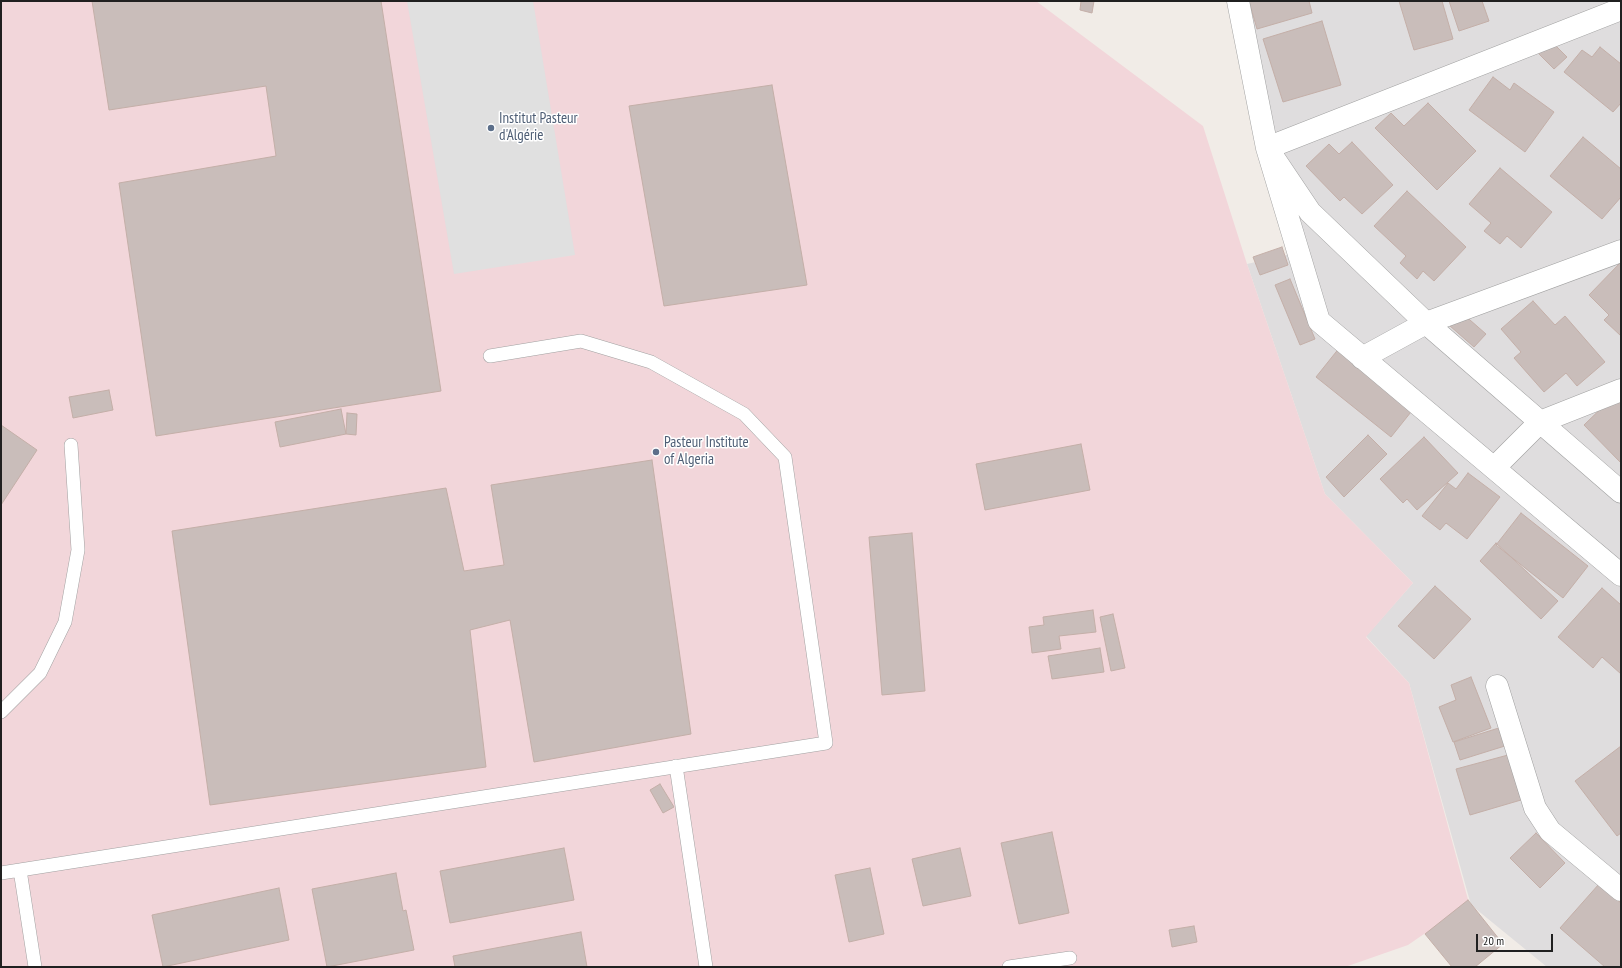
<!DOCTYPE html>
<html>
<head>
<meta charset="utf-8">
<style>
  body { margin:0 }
  #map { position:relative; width:1622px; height:968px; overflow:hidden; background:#f1ece7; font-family:"PT Sans Narrow",sans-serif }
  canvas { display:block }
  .frame { position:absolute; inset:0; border:2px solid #202020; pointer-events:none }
  .scale { position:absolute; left:1476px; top:934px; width:77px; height:18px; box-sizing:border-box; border:2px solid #202020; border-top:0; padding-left:5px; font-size:12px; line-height:14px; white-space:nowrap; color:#202020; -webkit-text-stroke:3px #fff; paint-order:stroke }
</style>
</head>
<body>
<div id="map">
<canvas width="1622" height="968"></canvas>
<div class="frame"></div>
<div class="scale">20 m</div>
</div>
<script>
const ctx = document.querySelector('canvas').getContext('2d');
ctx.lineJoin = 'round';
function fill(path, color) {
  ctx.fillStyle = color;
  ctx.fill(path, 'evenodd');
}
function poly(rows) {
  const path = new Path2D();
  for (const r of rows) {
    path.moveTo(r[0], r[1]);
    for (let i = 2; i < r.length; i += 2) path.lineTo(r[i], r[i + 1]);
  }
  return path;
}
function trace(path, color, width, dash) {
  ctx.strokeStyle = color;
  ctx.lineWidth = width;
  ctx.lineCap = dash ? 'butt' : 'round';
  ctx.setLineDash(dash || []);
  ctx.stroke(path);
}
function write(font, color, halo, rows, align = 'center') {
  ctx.font = font + ' "PT Sans Narrow",sans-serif';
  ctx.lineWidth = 3;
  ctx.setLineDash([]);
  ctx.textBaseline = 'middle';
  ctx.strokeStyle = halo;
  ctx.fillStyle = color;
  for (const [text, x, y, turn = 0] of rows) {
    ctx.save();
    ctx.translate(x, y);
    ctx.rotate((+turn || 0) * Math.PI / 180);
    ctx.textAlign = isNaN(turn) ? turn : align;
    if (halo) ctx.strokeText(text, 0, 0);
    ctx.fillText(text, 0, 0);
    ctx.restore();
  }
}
fill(poly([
  [1243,1,1621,1,1621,967,1547,967,1471,905,1409,683,1366,636,1413,583,1325,494,1247,264,1303,251]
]), '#dfddde');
fill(poly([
  [1,1,1036,1,1203,126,1247,264,1325,494,1413,583,1366,637,1409,683,1473,918,1424,934,1408,945,1345,967,1,967]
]), '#f2d6da');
fill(poly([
  [407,1,533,1,575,255,454,274]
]), '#e0e0e0');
const building = poly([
  [92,1,381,1,441,391,156,436,119,183,276,156,266,86,109,110,92,1],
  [1081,1,1094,1,1092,13,1080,10,1081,1],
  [1249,1,1309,1,1312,13,1257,29,1249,1],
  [1399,1,1442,1,1453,39,1414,50,1399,1],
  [1449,1,1482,1,1489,21,1459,31,1449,1],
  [1322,21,1341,85,1283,102,1263,39,1322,21],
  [1548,38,1567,57,1554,69,1535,50,1548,38],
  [1600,47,1621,64,1621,103,1613,112,1564,72,1582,50,1592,57,1600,47],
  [1493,77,1510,90,1514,83,1554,112,1525,152,1469,110,1493,77],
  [772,85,807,285,664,306,629,106,772,85],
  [1428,103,1476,151,1437,190,1375,128,1391,113,1404,126,1428,103],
  [1583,137,1621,169,1621,197,1602,219,1550,176,1583,137],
  [1352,142,1393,185,1362,214,1344,197,1340,201,1306,166,1329,144,1339,154,1352,142],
  [1500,168,1552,212,1521,248,1507,236,1500,244,1484,231,1491,223,1469,204,1500,168],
  [1407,191,1466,247,1434,281,1423,271,1417,279,1400,263,1406,256,1374,226,1407,191],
  [1282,247,1288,265,1260,275,1253,257,1282,247],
  [1621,262,1621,336,1604,320,1609,315,1589,295,1621,262],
  [1290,279,1315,339,1300,345,1275,285,1290,279],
  [1533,301,1555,325,1565,316,1605,362,1577,386,1566,373,1544,392,1514,358,1521,352,1501,329,1533,301],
  [1462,313,1486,334,1474,347,1450,326,1462,313],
  [1340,347,1415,407,1391,437,1316,377,1340,347],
  [109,390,113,410,73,418,69,397,109,390],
  [1614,396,1621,403,1621,463,1584,425,1614,396],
  [341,409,346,434,280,447,275,422,341,409],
  [347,413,357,414,356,435,346,434,347,413],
  [1,425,37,450,1,505,1,425],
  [1368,435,1387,454,1344,497,1326,477,1368,435],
  [1424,437,1458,473,1417,510,1407,499,1403,503,1380,479,1424,437],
  [1081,444,1090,490,985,510,976,464,1081,444],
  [652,460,691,734,534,762,510,620,470,630,486,767,210,805,172,531,446,488,464,571,504,565,491,485,652,460],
  [1468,473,1500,497,1467,539,1446,523,1440,530,1422,516,1448,483,1456,489,1468,473],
  [1521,513,1588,566,1563,598,1496,545,1521,513],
  [912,533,925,691,882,695,869,537,912,533],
  [1496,543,1558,601,1541,619,1480,561,1496,543],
  [1435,586,1471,619,1434,659,1398,626,1435,586],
  [1602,588,1621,605,1621,674,1602,657,1593,668,1558,637,1602,588],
  [1093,610,1096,632,1059,636,1061,649,1032,653,1029,627,1044,625,1043,617,1093,610],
  [1113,614,1125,668,1111,671,1100,617,1113,614],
  [1100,648,1104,672,1052,679,1048,656,1100,648],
  [1471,677,1491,728,1453,742,1439,707,1456,700,1451,685,1471,677],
  [1502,727,1508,745,1460,760,1454,742,1502,727],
  [1621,746,1621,833,1617,836,1575,781,1621,746],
  [1508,755,1521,800,1470,815,1456,769,1508,755],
  [660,784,674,807,663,813,650,790,660,784],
  [1052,832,1069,913,1019,924,1001,843,1052,832],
  [1536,833,1565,863,1540,888,1510,858,1536,833],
  [564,848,574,900,450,923,440,871,564,848],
  [960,848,971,896,923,906,912,859,960,848],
  [870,868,884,934,849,942,835,875,870,868],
  [396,873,403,911,406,910,414,950,327,967,312,889,396,873],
  [1599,884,1621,903,1621,967,1605,967,1560,928,1599,884],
  [279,888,289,940,163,967,152,915,279,888],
  [1468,900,1503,944,1475,967,1452,967,1425,934,1468,900],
  [1194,926,1197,942,1172,947,1169,930,1194,926],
  [581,932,587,967,455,967,453,956,581,932]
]);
fill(building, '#c9bdba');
trace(building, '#c4afa8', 1);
const lane = poly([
  [1,712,40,673,65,622,78,550,71,445],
  [676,766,706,967],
  [20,870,35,967],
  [1,873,826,743,785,457,744,414,651,362,581,341,490,356],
  [1009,967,1070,958]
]);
const street = poly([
  [1238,1,1267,148,1319,321,1621,575],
  [1621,9,1267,148,1310,212,1426,323,1621,492],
  [1362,358,1426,323,1621,251],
  [1495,467,1540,422,1621,390],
  [1497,686,1535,808,1550,831,1621,890]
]);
trace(lane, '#a1a1a1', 14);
trace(street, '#a1a1a1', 23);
trace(lane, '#fff', 13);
trace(street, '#fff', 22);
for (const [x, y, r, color] of [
  [491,128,4,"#5c6f8a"],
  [656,452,4,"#5c6f8a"]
]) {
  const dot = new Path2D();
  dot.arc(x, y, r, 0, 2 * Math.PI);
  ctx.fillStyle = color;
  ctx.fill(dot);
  trace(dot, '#fff', 1.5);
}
write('15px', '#4e5e75', '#fff', [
  ["Institut Pasteur",499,119],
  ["d'Algérie",499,136],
  ["Pasteur Institute",664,443],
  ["of Algeria",664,460]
], 'left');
</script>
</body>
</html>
